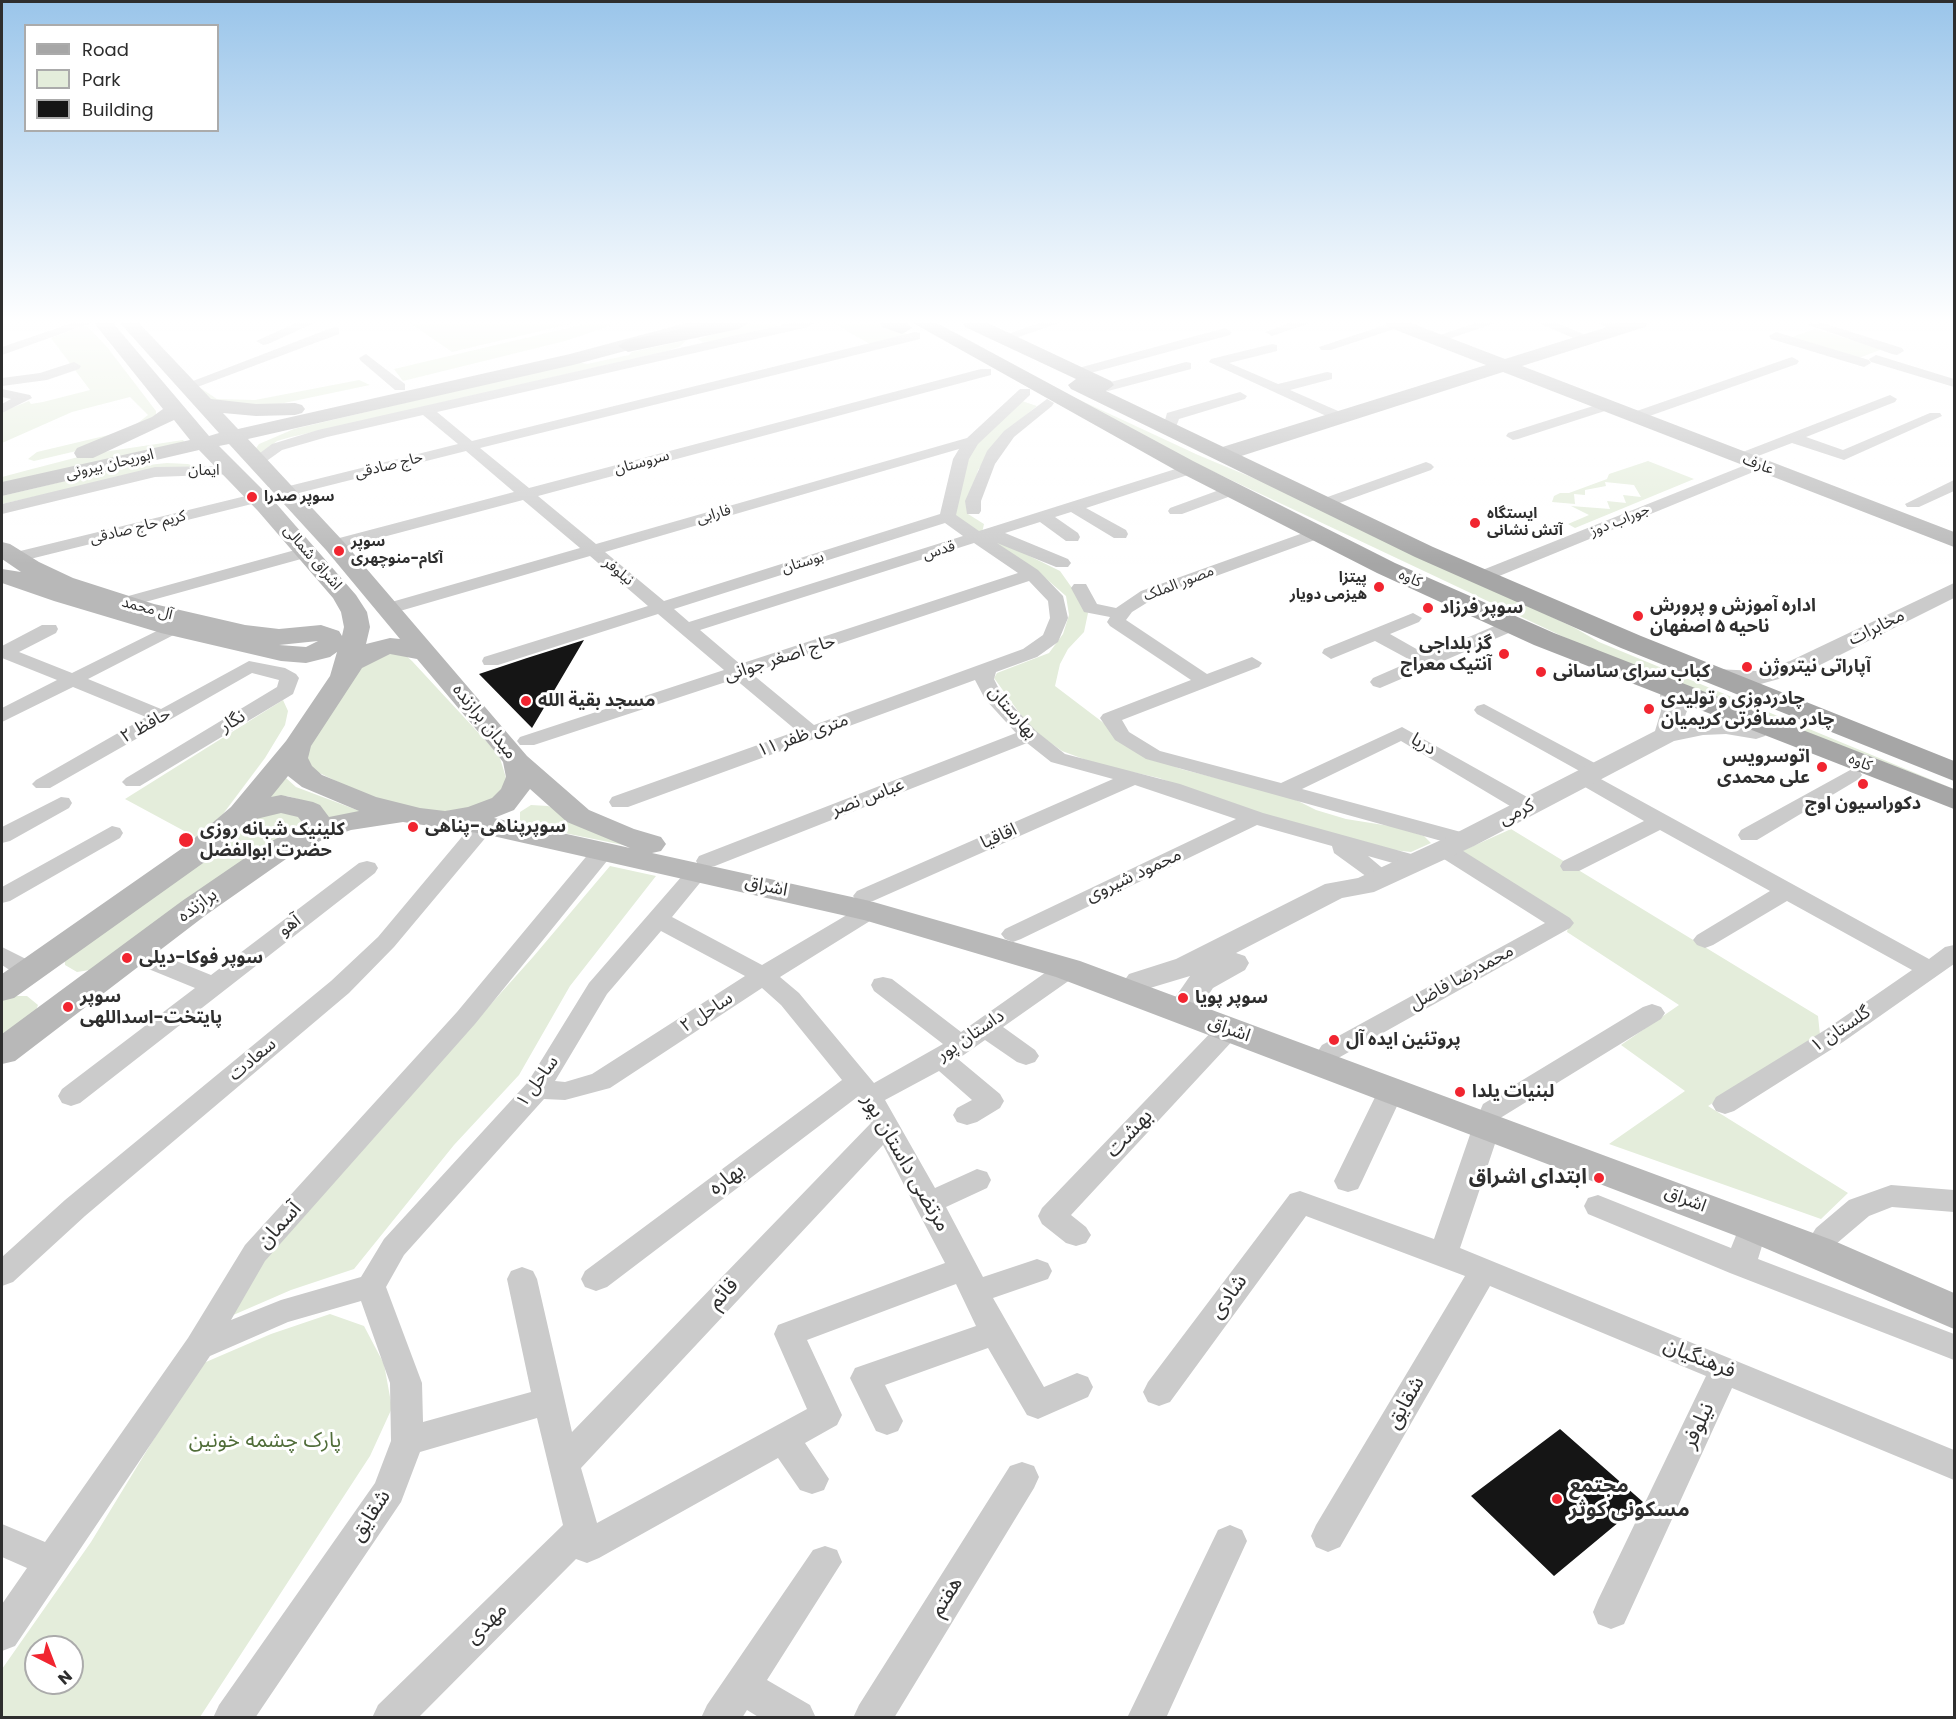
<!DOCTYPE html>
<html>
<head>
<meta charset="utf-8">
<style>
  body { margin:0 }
  #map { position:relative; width:1956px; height:1719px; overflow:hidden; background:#fff; font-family:Poppins,sans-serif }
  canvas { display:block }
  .frame { position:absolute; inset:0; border:3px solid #2e2e2e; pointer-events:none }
  .legend { position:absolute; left:24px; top:24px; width:195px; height:108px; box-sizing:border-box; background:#fff; border:2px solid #ababab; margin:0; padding:8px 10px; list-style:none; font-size:18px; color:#2e2e2e }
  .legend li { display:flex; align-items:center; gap:12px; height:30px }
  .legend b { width:30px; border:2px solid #ababab }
  .north { position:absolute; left:24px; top:1635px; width:60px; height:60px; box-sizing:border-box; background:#fff; border:2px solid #ababab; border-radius:50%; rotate:138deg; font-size:16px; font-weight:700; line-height:24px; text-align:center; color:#2e2e2e }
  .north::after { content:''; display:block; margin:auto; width:21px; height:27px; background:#f12530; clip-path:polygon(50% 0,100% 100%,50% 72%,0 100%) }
</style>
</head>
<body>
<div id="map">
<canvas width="1956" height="1719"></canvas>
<div class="frame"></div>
<ul class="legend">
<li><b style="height:8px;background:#a6a6a6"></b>Road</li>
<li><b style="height:16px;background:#e4eddb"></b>Park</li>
<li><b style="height:16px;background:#151515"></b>Building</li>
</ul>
<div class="north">N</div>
</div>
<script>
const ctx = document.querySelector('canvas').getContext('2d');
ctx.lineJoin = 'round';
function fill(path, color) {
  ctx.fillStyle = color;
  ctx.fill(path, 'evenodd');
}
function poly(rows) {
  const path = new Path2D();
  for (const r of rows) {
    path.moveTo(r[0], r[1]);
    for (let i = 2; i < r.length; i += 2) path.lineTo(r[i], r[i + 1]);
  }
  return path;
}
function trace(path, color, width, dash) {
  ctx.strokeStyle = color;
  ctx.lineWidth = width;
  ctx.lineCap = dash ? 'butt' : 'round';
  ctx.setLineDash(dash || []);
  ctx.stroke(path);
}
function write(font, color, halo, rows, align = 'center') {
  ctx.font = font + ' Poppins,"Noto Sans Arabic",sans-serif';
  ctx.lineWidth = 6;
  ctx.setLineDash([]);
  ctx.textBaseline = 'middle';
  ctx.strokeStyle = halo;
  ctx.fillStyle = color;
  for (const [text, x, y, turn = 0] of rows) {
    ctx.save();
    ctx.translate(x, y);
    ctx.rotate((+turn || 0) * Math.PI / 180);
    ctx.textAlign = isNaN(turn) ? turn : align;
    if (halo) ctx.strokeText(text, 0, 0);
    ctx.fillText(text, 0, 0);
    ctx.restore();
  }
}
fill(poly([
  [410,323,574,323,452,352],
  [589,323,619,323,565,341,403,381,394,369],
  [750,323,788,323,714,341,703,342,698,339],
  [833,323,884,323,909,335,870,344],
  [86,325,107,347,156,411,156,418,134,426,148,415,130,397,72,412,2,443,2,412,29,401,31,404,43,402,90,390,51,338],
  [1815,329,1882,349,1859,358,1792,337],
  [687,340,679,347,667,351,291,437,277,441,258,457,254,451,259,444,294,429,578,362,587,364,629,355,632,352],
  [359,380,370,385,265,407,216,404,196,385,217,399,255,400],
  [1067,394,1198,455,1287,492,1575,628,1599,642,1954,789,1585,647,1195,463],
  [1022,401,1037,406,1004,433,978,470,968,514,984,524,982,533,950,516,965,460,976,441],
  [117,433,85,449,34,461,28,459,37,452],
  [183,440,185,443,179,446,2,487,2,477,32,469,90,454],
  [1648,461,1694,479,1575,528,1568,524,1589,515,1571,506,1610,509,1607,501,1626,503,1623,495,1641,497,1634,485,1605,482,1606,486,1585,490,1585,495,1574,494,1575,504,1552,502,1554,496,1560,493,1569,493,1607,479,1609,474],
  [167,463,188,464,206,470,147,471,2,504,2,496,119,468],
  [995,539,1060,571,1077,595,1088,613,1084,632,1068,649,1060,664,1055,686,1105,724,1136,752,1181,769,1290,797,1316,810,1346,819,1396,827,1424,836,1431,843,1411,852,1393,850,1246,810,1159,778,1097,764,1062,751,1031,729,994,678,997,673,1049,653,1063,634,1069,615,1066,596,1043,576,996,547],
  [384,652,404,654,412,661,499,755,507,781,502,795,485,805,435,813,367,796,305,766,305,751,348,676],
  [283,700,288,711,285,725,265,758,223,814,199,839,125,799],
  [286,778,296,787,365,813,326,823,312,803,287,796,263,802],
  [531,805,548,806,643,849,530,826,520,820,520,812],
  [268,811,299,815,306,825,102,968,77,972,65,965,64,953,252,819],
  [1511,829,1818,1016,1820,1035,1708,1106,1848,1193,1821,1219,1609,1144,1685,1091,1621,1045,1679,1005,1567,932,1569,924,1460,852],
  [610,866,656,876,570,986,519,1075,454,1145,354,1269,291,1290,231,1316,269,1252,533,957],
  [4,996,27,996,38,1005,32,1021,2,1043,2,998],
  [330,1314,364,1326,384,1364,392,1408,370,1456,200,1717,2,1718,2,1669,91,1542,199,1365,271,1334],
  [36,1647,72,1647,72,1683,36,1683]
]), '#e4eddb');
fill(poly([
  [584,640,532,728,479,674,527,658],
  [1560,1429,1643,1502,1554,1576,1471,1496]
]), '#151515');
fill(poly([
  [72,323,91,323,2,355,2,347,72,323],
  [296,323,314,323,268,344,263,345,256,341,296,323],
  [790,323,814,323,808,327,437,412,472,441,915,332,920,333,920,339,480,448,529,488,981,369,991,369,991,375,538,496,596,544,967,438,1020,389,1030,389,1030,395,978,444,969,459,956,515,979,531,1185,466,1191,464,1199,469,1197,472,1086,508,1126,530,1128,534,1126,538,1114,538,1071,512,1055,517,1078,533,1080,537,1078,541,1066,541,1040,522,1005,533,1068,559,1071,563,1068,567,1056,567,997,543,1038,570,1063,596,1068,618,1058,642,1037,657,996,672,994,679,1001,693,1036,731,1065,754,1180,784,1263,813,1422,857,1425,862,1422,867,1414,869,1368,856,1393,877,1390,882,1382,884,1374,882,1334,853,1332,846,1257,825,1021,939,1013,942,1005,939,1001,934,1005,929,1236,819,1135,785,873,901,857,901,853,896,857,891,1113,779,1051,762,1027,743,715,866,699,866,696,861,699,856,1016,733,985,699,975,680,628,807,612,807,609,802,612,797,797,731,735,679,534,745,520,745,517,741,520,737,724,670,658,614,498,665,484,665,482,661,484,657,648,606,590,556,393,613,381,613,378,609,381,605,580,548,523,500,334,550,326,545,328,541,514,492,466,451,283,497,275,492,277,489,458,444,423,415,327,437,282,450,261,465,251,465,248,462,272,444,318,430,790,323],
  [959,449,953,459,940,514,664,601,605,552,959,449],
  [945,523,963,536,689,622,674,609,945,523],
  [974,543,1018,573,740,664,700,630,974,543],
  [1029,581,1048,601,1050,618,1043,635,1023,649,814,725,751,673,1029,581],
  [1039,323,1059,323,1004,342,997,338,1039,323],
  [1289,323,1310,323,1272,336,1265,332,1289,323],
  [1391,323,1406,325,1331,350,1321,350,1319,347,1391,323],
  [1475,323,1496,323,1436,343,1429,339,1475,323],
  [1538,323,1557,323,1595,339,1588,343,1583,342,1538,323],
  [1597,323,1616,323,1628,329,1621,333,1597,323],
  [1823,323,1902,348,1904,351,1897,355,1892,354,1806,324,1823,323],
  [334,327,339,328,339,334,192,389,187,390,180,386,334,327],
  [1225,328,1232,332,1230,335,1076,377,1069,373,1071,370,1225,328],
  [1776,332,1869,360,1871,363,1864,367,1771,339,1769,336,1776,332],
  [1272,344,1277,345,1277,351,1229,363,1278,384,1327,372,1332,373,1332,379,1290,390,1345,414,1347,417,1345,420,1335,420,1209,362,1211,359,1272,344],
  [366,354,405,384,405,390,395,390,361,361,359,358,366,354],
  [1876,355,1954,379,1954,387,1871,362,1869,359,1876,355],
  [1792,357,1799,361,1797,364,1641,419,1631,419,1629,416,1631,413,1792,357],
  [74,362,81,366,79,369,47,380,2,386,2,378,40,373,74,362],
  [1186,362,1191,363,1191,369,1108,391,1101,387,1103,384,1186,362],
  [2,389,30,395,32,398,2,413,2,404,11,399,2,397,2,389],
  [1240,392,1247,396,1245,399,1179,419,1176,427,1171,428,1164,424,1167,413,1240,392],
  [1890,395,1897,399,1895,402,1806,437,1843,450,1930,413,1940,413,1942,416,1844,460,1792,443,1745,461,1735,461,1732,458,1735,455,1890,395],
  [1047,399,1054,403,1052,406,1014,437,995,464,981,501,981,511,979,514,967,514,965,501,987,451,1004,431,1047,399],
  [1609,401,1614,402,1616,405,1614,408,1518,439,1513,440,1506,436,1508,433,1609,401],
  [1758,460,1763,462,1766,465,1763,468,1487,581,1475,581,1472,577,1475,573,1758,460],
  [1426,462,1431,464,1434,467,1431,470,1331,506,1319,506,1317,503,1319,500,1426,462],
  [230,466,236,468,238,471,236,474,155,477,2,514,2,504,155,467,230,466],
  [1954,480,1954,491,1919,507,1907,507,1905,504,1954,480],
  [1233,485,1241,490,1239,493,1182,514,1170,514,1168,511,1170,508,1233,485],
  [258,493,266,498,264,501,18,562,9,557,12,553,258,493],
  [1317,528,1323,529,1325,533,1323,537,1153,599,1132,612,1126,620,1207,674,1252,657,1262,663,1259,667,1122,720,1129,732,1160,751,1281,783,1402,727,1536,802,1539,807,1536,812,1520,812,1401,741,1302,789,1472,835,1475,840,1472,845,1456,845,1146,759,1115,740,1100,718,1103,714,1191,680,1110,626,1107,622,1110,617,1084,612,1071,588,1074,584,1086,584,1097,604,1116,608,1141,591,1317,528],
  [306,547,312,548,315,552,312,556,109,612,100,607,103,603,306,547],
  [1413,613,1422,618,1419,622,1390,634,1427,655,1506,621,1518,621,1521,625,1518,629,1380,688,1373,686,1370,682,1373,678,1412,661,1375,641,1331,659,1322,653,1324,649,1413,613],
  [189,615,195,616,198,620,195,624,88,679,161,709,249,661,285,668,296,674,299,678,293,694,140,786,126,786,122,782,126,778,277,687,279,680,252,673,50,788,36,788,32,784,36,780,146,717,73,687,2,722,2,708,57,680,2,658,2,646,42,625,56,625,58,629,56,633,19,652,72,673,189,615],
  [1484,704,1604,768,1607,772,1599,778,1929,959,1945,947,1954,945,1954,964,1843,1042,1734,1111,1725,1114,1716,1111,1712,1104,1716,1097,1825,1030,1912,970,1787,901,1713,945,1705,948,1697,945,1693,940,1697,935,1770,891,1660,830,1579,871,1563,871,1560,866,1563,861,1644,821,1578,783,1574,779,1583,773,1477,714,1474,710,1477,706,1484,704],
  [1852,769,1859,771,1862,775,1859,779,1757,840,1741,840,1738,835,1741,830,1852,769],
  [61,797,69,798,72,803,69,808,10,841,2,843,2,827,61,797],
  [484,818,492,820,495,825,492,830,394,947,349,993,85,1216,13,1282,2,1286,2,1257,65,1200,331,981,378,937,476,820,484,818],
  [112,826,120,828,123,833,120,838,10,901,2,903,2,887,112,826],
  [1444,842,1452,844,1570,918,1574,923,1570,928,1340,1057,1331,1060,1322,1057,1318,1051,1322,1045,1545,923,1436,854,1433,849,1436,844,1444,842],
  [603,844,611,846,614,851,611,856,475,1024,265,1261,231,1320,281,1300,361,1277,384,1239,528,1082,589,983,689,868,697,866,705,868,708,873,672,917,762,965,862,906,870,904,878,906,882,911,878,916,780,977,799,993,874,1083,943,1044,874,991,871,985,874,979,883,977,892,979,961,1032,1059,963,1068,961,1077,963,1080,969,1077,975,1003,1027,1035,1050,1039,1056,1035,1062,1026,1065,1017,1062,985,1040,958,1059,1000,1094,1004,1101,1000,1108,977,1122,967,1125,957,1122,953,1115,957,1108,972,1100,939,1071,885,1100,935,1188,977,1169,987,1172,991,1180,987,1188,946,1207,983,1277,1037,1259,1048,1263,1052,1271,1048,1279,993,1298,1044,1387,1077,1373,1088,1377,1093,1387,1088,1397,1038,1419,1027,1415,988,1348,885,1385,903,1421,898,1431,887,1435,876,1431,850,1378,855,1368,976,1326,956,1284,807,1340,842,1415,837,1425,805,1443,829,1479,824,1490,812,1494,800,1490,778,1458,599,1558,587,1563,576,1559,418,1718,372,1718,378,1705,563,1525,537,1418,420,1452,401,1502,255,1718,213,1718,219,1705,375,1483,391,1441,390,1383,361,1301,288,1322,210,1356,15,1646,2,1651,2,1604,27,1568,2,1557,2,1524,45,1542,188,1338,245,1245,457,1012,595,846,603,844],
  [661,931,745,976,592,1074,565,1082,555,1081,607,994,661,931],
  [762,988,781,1005,842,1080,585,1271,581,1279,585,1287,596,1291,607,1287,856,1098,871,1123,572,1432,537,1279,533,1271,522,1267,511,1271,507,1279,531,1392,423,1422,422,1383,386,1287,404,1255,544,1099,565,1100,610,1088,762,988],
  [883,1145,945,1263,778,1325,774,1334,807,1409,597,1523,581,1468,883,1145],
  [367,861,375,863,378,868,375,873,80,1103,71,1106,62,1103,58,1096,62,1089,195,988,124,959,121,953,124,947,133,945,142,947,211,975,359,863,367,861],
  [2,947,38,965,41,971,38,977,29,979,20,977,2,965,2,947],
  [1652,1004,1661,1007,1665,1013,1661,1019,1497,1120,1501,1126,1460,1248,1954,1450,1954,1480,1732,1388,1624,1624,1611,1629,1598,1624,1593,1612,1598,1600,1706,1376,1490,1286,1340,1547,1328,1552,1316,1547,1311,1536,1316,1525,1465,1276,1306,1216,1170,1402,1159,1406,1148,1402,1143,1392,1148,1382,1290,1194,1300,1191,1434,1239,1473,1126,1477,1119,1483,1117,1480,1111,1483,1104,1643,1007,1652,1004],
  [1228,1021,1237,1024,1241,1030,1237,1036,1071,1215,1086,1227,1091,1235,1086,1243,1076,1246,1066,1243,1042,1224,1038,1216,1042,1208,1219,1024,1228,1021],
  [1392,1080,1401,1082,1405,1089,1362,1181,1358,1189,1348,1192,1338,1189,1334,1181,1379,1089,1383,1082,1392,1080],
  [1891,1185,1954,1190,1954,1212,1892,1207,1869,1216,1836,1244,1826,1247,1816,1244,1811,1236,1816,1228,1849,1200,1891,1185],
  [1598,1195,1731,1248,1743,1218,1753,1215,1763,1218,1768,1226,1758,1259,1954,1334,1954,1360,1730,1273,1588,1214,1584,1206,1588,1198,1598,1195],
  [1022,1462,1034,1466,1039,1477,1034,1488,894,1718,853,1718,859,1705,1010,1466,1022,1462],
  [1230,1525,1242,1530,1247,1541,1166,1718,1127,1718,1218,1530,1230,1525],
  [825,1546,837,1550,842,1562,767,1680,810,1705,816,1718,760,1718,747,1710,742,1718,701,1718,707,1705,813,1550,825,1546]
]), '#cbcbcb');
fill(poly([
  [1954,583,1954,598,1808,671,1757,685,1716,683,1707,681,1704,676,1707,671,1716,669,1756,671,1790,661,1954,583],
  [1672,685,1681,687,1684,692,1687,711,1682,724,1726,718,1765,726,1769,731,1765,736,1756,739,1726,734,1703,735,1674,741,1474,846,1374,892,1342,898,1236,953,1245,956,1249,963,1245,970,1213,988,1201,1006,1190,1010,1179,1006,1174,999,1190,976,1140,991,1129,988,1124,981,1129,974,1176,959,1325,884,1358,878,1454,834,1655,731,1661,711,1660,692,1663,687,1672,685]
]), '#cbcbcb');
fill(poly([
  [94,323,113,323,209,436,219,433,120,323,139,323,211,399,256,404,295,403,302,405,305,409,302,413,295,415,256,416,223,413,238,429,570,354,686,323,717,323,714,327,573,365,248,439,342,540,527,756,589,810,634,829,661,837,666,844,661,851,652,853,870,901,1080,961,1832,1240,1954,1293,1954,1329,1739,1237,1056,977,864,920,484,834,403,822,351,830,322,840,286,859,206,915,15,1061,2,1064,2,1034,182,901,264,845,299,827,301,821,298,817,281,813,252,820,206,861,14,998,2,1001,2,974,184,847,231,807,286,741,330,676,337,652,330,657,306,663,281,661,161,633,54,601,2,583,2,569,21,572,2,559,2,542,10,544,39,562,73,578,154,604,245,625,279,629,321,625,339,631,342,636,344,627,341,612,333,598,258,511,199,450,2,496,2,482,190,440,174,420,93,458,77,458,74,453,77,448,152,417,163,409,94,323],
  [229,444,326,550,400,639,390,638,366,644,370,627,367,612,356,595,274,501,219,446,229,444],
  [318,641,306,647,279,645,318,641],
  [390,654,417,659,497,754,503,762,506,777,501,789,492,798,468,807,445,811,420,808,376,797,322,775,312,766,308,758,311,746,362,668,390,654],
  [288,776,302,787,359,811,329,817,320,805,313,802,281,795,271,797,288,776],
  [530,789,567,822,630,848,494,818,514,810,530,789],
  [1385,323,1411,323,1505,359,1620,323,1648,323,1645,327,1522,366,1954,532,1954,547,1503,372,1232,459,1216,459,1213,454,1216,449,1486,365,1388,327,1385,323]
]), '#b8b8b8');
fill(poly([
  [710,323,748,323,739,329,628,352,618,346,628,340,710,323],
  [880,323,907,323,912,328,902,334,882,327,880,323],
  [913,323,937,323,1193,461,1395,563,1554,633,1954,789,1954,809,1534,645,1377,573,1177,471,913,323],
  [963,323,988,323,1111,381,1114,385,1106,391,1433,547,1641,636,1954,761,1954,781,1621,648,1415,557,1071,389,1068,385,1076,379,965,327,963,323]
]), '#a6a6a6');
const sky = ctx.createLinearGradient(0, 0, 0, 564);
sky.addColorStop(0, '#9ac5ea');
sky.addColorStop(0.57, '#fff');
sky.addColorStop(1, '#ffffff00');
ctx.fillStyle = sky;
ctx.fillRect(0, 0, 1956, 564);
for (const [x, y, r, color] of [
  [252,497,6,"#f12530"],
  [1475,523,6,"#f12530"],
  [339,551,6,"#f12530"],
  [1379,587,6,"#f12530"],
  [1428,608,6,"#f12530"],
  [1638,616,6,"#f12530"],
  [1504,654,6,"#f12530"],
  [1747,667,6,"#f12530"],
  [1541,672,6,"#f12530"],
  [526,701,6,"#f12530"],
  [1649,709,6,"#f12530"],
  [1822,767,6,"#f12530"],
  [1863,784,6,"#f12530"],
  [413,827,6,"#f12530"],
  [186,840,8,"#f12530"],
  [127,958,6,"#f12530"],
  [1183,998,6,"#f12530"],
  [68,1007,6,"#f12530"],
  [1334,1040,6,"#f12530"],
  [1460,1092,6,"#f12530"],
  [1599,1178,6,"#f12530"],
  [1557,1499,6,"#f12530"]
]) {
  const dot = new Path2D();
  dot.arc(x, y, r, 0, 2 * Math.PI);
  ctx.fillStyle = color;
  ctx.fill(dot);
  trace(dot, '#fff', 2);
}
write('15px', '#2e2e2e', '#fff', [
  ["سروستان",642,463,-15],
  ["ابوریحان بیرونی",110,465,-13],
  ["عارف",1758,465,21],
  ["حاج صادقی",389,466,-14],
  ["ایمان",204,471],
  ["فارابی",714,515,-16],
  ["جوراب دوز",1620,521,-22],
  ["کریم حاج صادقی",138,528,-14],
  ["قدس",939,551,-17],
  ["اشراق شمالی",312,558,49],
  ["بوستان",803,563,-17],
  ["نیلوفر",618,572,40],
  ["کاوه",1410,579,24],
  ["مصور الملک",1179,584,-21],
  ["آل محمد",147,609,15],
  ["کاوه",1860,763,22]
]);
write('bold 15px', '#2e2e2e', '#fff', [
  ["سوپر صدرا",264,497],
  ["ایستگاه",1487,514],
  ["آتش نشانی",1487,531],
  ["سوپر",351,542],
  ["آکام-منوچهری",351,559],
  ["پیتزا",1367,578,"right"],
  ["هیزمی دویار",1367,595,"right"]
], 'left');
write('bold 18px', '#2e2e2e', '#fff', [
  ["اداره آموزش و پرورش",1650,606],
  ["ناحیه ۵ اصفهان",1650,627],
  ["سوپر فرزاد",1440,608],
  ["گز بلداجی",1492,644,"right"],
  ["آنتیک معراج",1492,665,"right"],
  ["آپاراتی نیتروژن",1759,667],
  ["کباب سرای ساسانی",1553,672],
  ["چادردوزی و تولیدی",1661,699],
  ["چادر مسافرتی کریمیان",1661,720],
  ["مسجد بقیة الله",538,701],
  ["اتوسرویس",1810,757,"right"],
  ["علی محمدی",1810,778,"right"],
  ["دکوراسیون اوج",1863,804,"center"],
  ["سوپرپناهی-پناهی",425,827],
  ["کلینیک شبانه روزی",200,830],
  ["حضرت ابوالفضل",200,851],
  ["سوپر فوکا-دیلی",139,958],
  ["سوپر",80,997],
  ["پایتخت-اسداللهی",80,1018],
  ["سوپر پویا",1195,998],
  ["پروتئین ایده آل",1346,1040],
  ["لبنیات یلدا",1472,1092]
], 'left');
write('18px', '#2e2e2e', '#fff', [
  ["مخابرات",1877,628,-26],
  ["حاج اصغر جوانی",780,659,-18],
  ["بهارستان",1012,713,49],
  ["نگار",233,722,-31],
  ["میدان برازنده",484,722,51],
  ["حافظ ۲",146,726,-29],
  ["۱۱ متری ظفر",803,736,-20],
  ["دریا",1423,745,31],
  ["عباس نصر",868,798,-21],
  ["کرمی",1517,813,-27],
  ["اقاقیا",999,837,-24],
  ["محمود شیروی",1134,876,-25],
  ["اشراق",766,887,12],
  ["برازنده",198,906,-36],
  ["آهو",290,926,-37],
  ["محمدرضا فاضل",1462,978,-29],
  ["ساحل ۲",707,1013,-33],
  ["اشراق",1229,1030,20],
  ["گلستان ۱",1841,1030,-34],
  ["داستان پور",971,1036,-34],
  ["سعادت",253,1060,-40],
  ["ساحل ۱",538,1082,-54],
  ["اشراق",1685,1200,21]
]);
write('21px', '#2e2e2e', '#fff', [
  ["بهشت",1130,1134,-47],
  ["مرتضی داستان پور",905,1163,60],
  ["بهاره",727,1180,-37],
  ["آسمان",280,1226,-48],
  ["قائم",724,1294,-47],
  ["شادی",1229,1297,-54],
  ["فرهنگیان",1699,1359,22],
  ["شقایق",1406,1403,-60],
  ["نیلوفر",1699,1426,-65],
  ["شقایق",371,1516,-57],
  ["هفتم",947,1597,-58],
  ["مهدی",487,1624,-45]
]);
write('bold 21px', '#2e2e2e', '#fff', [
  ["ابتدای اشراق",1587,1178],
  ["مجتمع",1569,1487,"left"],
  ["مسکونی کوثر",1569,1511,"left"]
], 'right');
write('21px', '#506d39', '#fff', [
  ["پارک چشمه خونین",265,1442]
]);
</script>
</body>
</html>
